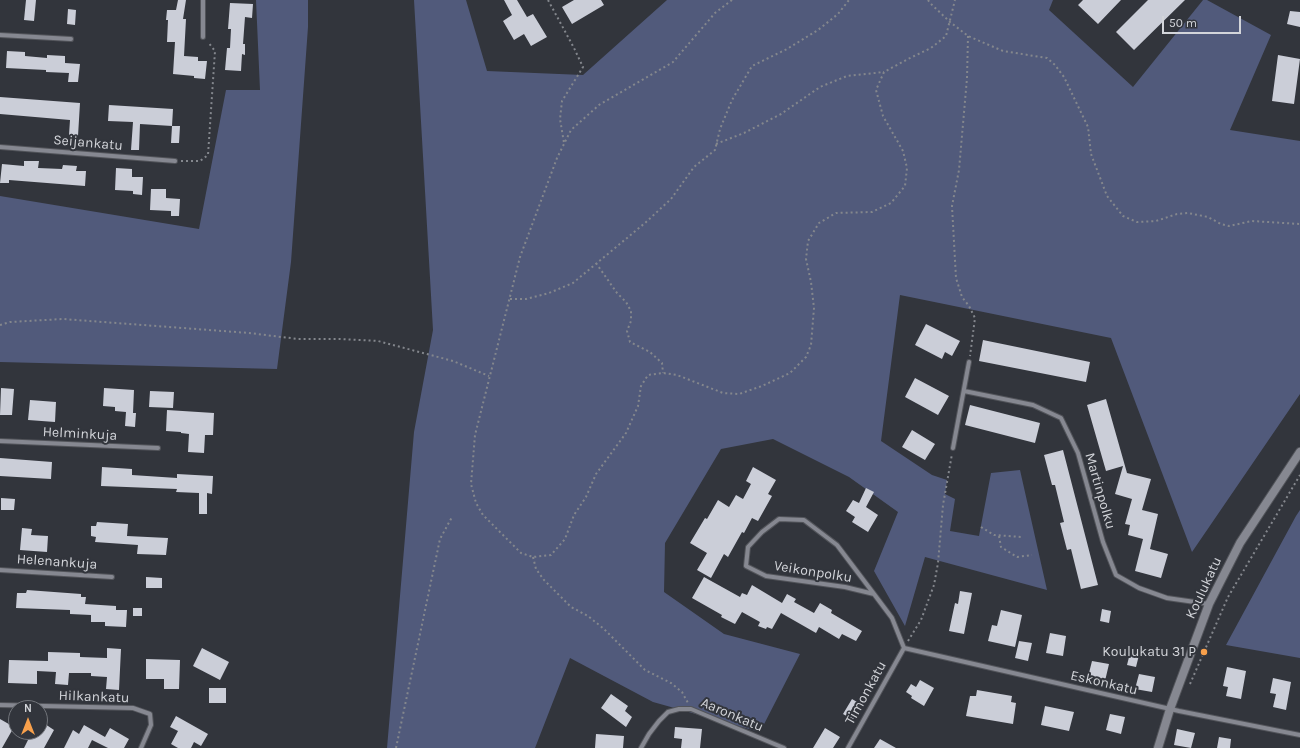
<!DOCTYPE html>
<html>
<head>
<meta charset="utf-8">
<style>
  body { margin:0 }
  #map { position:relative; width:1300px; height:748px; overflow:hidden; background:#32353c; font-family:Karla,sans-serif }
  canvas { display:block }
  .north { position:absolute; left:8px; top:700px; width:40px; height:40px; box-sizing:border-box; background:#32353c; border:1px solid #72757b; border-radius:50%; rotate:0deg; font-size:11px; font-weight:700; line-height:16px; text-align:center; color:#d3d5da }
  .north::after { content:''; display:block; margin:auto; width:14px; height:18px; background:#f8a04b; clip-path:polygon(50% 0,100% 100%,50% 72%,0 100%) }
  .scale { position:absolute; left:1162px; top:16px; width:79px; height:18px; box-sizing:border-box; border:2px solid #d3d5da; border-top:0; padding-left:5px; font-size:12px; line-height:14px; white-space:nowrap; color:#d3d5da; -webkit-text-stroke:3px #32353c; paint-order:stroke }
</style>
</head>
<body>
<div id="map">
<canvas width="1300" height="748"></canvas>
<div class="north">N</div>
<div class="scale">50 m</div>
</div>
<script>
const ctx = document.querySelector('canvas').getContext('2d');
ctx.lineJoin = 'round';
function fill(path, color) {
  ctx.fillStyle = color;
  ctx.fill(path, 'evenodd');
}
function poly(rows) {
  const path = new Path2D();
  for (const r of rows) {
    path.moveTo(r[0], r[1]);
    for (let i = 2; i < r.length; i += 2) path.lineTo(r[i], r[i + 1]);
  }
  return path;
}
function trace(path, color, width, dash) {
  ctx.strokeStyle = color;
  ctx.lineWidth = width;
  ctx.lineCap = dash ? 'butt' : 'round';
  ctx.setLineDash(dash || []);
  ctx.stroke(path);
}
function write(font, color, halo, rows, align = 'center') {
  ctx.font = font + ' Karla,sans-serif';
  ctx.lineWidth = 4;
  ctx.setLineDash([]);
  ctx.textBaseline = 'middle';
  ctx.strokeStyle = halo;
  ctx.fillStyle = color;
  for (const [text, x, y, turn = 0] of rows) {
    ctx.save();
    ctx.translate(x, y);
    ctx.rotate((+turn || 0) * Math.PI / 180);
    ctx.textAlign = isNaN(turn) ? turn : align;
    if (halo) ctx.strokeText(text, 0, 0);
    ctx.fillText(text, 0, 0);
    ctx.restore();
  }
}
fill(poly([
  [256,0,308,0,308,27,291,262,277,369,0,362,0,196,199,229,226,90,260,90],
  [414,0,466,0,487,71,583,75,667,0,1053,0,1049,10,1133,87,1203,0,1207,0,1271,35,1230,130,1300,141,1300,394,1192,552,1111,338,900,295,881,441,932,475,947,480,945,494,955,499,950,531,979,536,991,473,1020,470,1047,590,925,557,905,626,874,571,898,512,849,477,773,439,721,449,665,543,664,592,724,634,800,654,760,732,653,702,570,658,535,748,387,748,414,432,433,330],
  [1300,510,1300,658,1226,645,1296,516]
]), '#515a7b');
fill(poly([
  [26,0,36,0,34,21,24,20],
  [178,0,186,0,183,19,186,19,184,56,198,57,198,61,207,61,205,79,194,78,194,76,173,74,175,42,167,42,168,20,166,20,167,10,176,10],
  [504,0,517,0,527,17,533,14,547,37,531,46,524,34,514,40,503,21,512,15],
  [574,0,601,0,604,5,572,24,562,7],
  [1083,0,1121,0,1098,24,1078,5],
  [1148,0,1185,0,1134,50,1116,32],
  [230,3,253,4,252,18,245,17,243,44,245,44,245,55,242,54,241,71,225,70,227,48,230,48,231,29,228,29],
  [68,9,76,10,75,25,67,24],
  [1290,11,1300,12,1300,27,1287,24],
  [7,51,25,52,25,56,47,58,47,55,65,56,65,63,80,64,78,82,68,82,69,73,46,72,46,70,6,68],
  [1278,55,1300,59,1294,104,1272,101],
  [0,97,80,103,78,136,69,135,70,120,0,114],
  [109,105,173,109,172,126,140,124,139,150,131,150,133,122,108,121],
  [172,126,180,126,179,143,171,143],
  [24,161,39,161,38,168,62,169,63,165,77,166,76,171,86,171,85,186,9,180,9,183,0,183,2,164,24,166],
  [116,168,132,169,132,177,143,177,142,195,133,194,133,191,115,190],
  [151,189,166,189,166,198,180,199,179,216,171,216,171,211,150,210],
  [926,324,960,341,952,356,945,352,942,359,915,345],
  [983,340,1090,362,1086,382,979,361],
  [915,378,949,396,938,415,905,397],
  [1,388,14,389,12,415,0,415],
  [104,388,134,390,133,413,136,413,135,427,125,426,126,412,115,411,115,407,103,406],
  [150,391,174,392,173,408,149,407],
  [1106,399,1127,473,1151,479,1142,510,1158,514,1150,549,1168,554,1161,578,1135,571,1143,539,1128,535,1130,525,1125,524,1132,499,1115,494,1123,466,1106,471,1087,405],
  [30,400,56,402,55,422,28,420],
  [970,405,1040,423,1035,443,965,425],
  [167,410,214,413,213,435,205,435,204,453,188,452,189,434,181,433,181,432,166,431],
  [912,430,935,444,925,460,902,447],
  [1063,450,1098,585,1081,589,1071,549,1067,550,1060,523,1064,522,1055,485,1052,485,1044,455],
  [0,458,52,462,51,479,0,476],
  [102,467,132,469,132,475,177,478,177,474,213,476,212,494,207,493,207,514,199,514,199,493,176,492,177,489,101,486],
  [753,467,776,480,768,494,772,496,758,521,752,518,744,533,742,532,728,557,724,554,711,578,697,570,707,553,690,543,705,518,707,519,718,500,729,507,736,495,743,499,751,484,746,481],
  [866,488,874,492,866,507,878,515,868,532,852,522,855,517,846,511,853,500,859,503],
  [1,498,15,499,14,510,1,510],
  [97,522,128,524,127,536,168,538,166,555,137,554,138,545,95,542,96,537,91,536,91,526,96,526],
  [22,528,32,529,31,535,48,536,47,552,20,550],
  [146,577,162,578,162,588,146,588],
  [704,577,740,597,742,593,747,595,752,585,782,603,787,594,796,599,794,602,814,613,820,603,832,610,831,613,862,631,856,641,842,634,839,639,819,627,816,633,781,613,772,629,767,627,766,629,758,626,760,622,742,612,735,624,721,617,722,615,692,598],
  [27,590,81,594,81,597,86,597,85,604,116,606,116,610,127,610,126,627,105,626,105,622,91,622,91,615,70,614,70,610,16,608,17,593,26,593],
  [960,591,972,593,964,634,949,631,955,603,958,604],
  [133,608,142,608,142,616,133,616],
  [1102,609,1111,611,1109,623,1100,621],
  [1001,610,1022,615,1015,647,988,641,992,625,997,626],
  [1050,633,1066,636,1063,656,1046,653],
  [1019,641,1032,643,1028,661,1015,658],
  [107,648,121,649,119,690,106,689,107,677,91,676,91,673,69,673,68,685,55,684,56,672,37,671,37,684,8,683,9,660,48,661,48,652,80,653,80,657,107,658],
  [202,648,229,662,220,680,193,666],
  [1131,649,1140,651,1136,667,1127,665],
  [146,659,180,660,179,689,164,689,164,679,146,679],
  [1092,661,1109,664,1105,681,1088,677],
  [1227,667,1246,671,1241,699,1226,696,1228,687,1223,686],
  [1139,674,1155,677,1152,692,1135,689],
  [1273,678,1291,682,1286,710,1273,707,1276,694,1270,693],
  [920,680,934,688,924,706,911,698,912,696,906,692,911,684,916,687],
  [209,688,226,688,226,703,209,703],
  [977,690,1012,696,1011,702,1016,703,1013,724,966,716,970,696,976,696],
  [611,694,628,706,625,711,632,717,626,727,601,708],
  [852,699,862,705,853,720,843,714],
  [1045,706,1074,712,1069,731,1041,725],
  [1110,714,1125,717,1121,734,1106,730],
  [176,716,208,734,201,746,194,742,191,748,178,748,171,744,178,731,170,727],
  [0,719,14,727,2,748,0,748],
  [45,724,54,730,44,748,24,748,32,732,41,732],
  [84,725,105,737,110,728,129,739,124,748,108,748,92,740,88,748,64,748,73,730,79,734],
  [675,727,702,729,700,748,681,748,682,739,674,738],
  [825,728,840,737,833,748,813,748],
  [1177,729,1195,733,1191,748,1174,745],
  [596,734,624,736,623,748,595,748],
  [1219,737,1231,739,1230,748,1217,748],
  [880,739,896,748,874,748]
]), '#cbced8');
const street = poly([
  [0,35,71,39],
  [203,37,203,0],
  [0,147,175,161],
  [964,391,1033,405,1061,418,1078,453,1103,542,1116,575,1139,588,1167,598,1209,604],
  [0,441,158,448],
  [953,448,969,362],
  [0,570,112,577],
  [874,594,837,545,804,520,779,519,762,532,748,547,746,566,766,576,845,587,874,594,892,618,904,648],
  [904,648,1179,711,1300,735],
  [0,705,133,708,150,714,151,725,141,748],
  [641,748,649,734,659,721,668,712,679,709,691,709,784,748],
  [848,748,904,648]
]);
const secondary = poly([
  [1158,748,1170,709,1209,604,1240,543,1300,452]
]);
trace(street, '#52545a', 6);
trace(secondary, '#52545a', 10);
trace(poly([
  [548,0,574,48,583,67,562,101,560,119,564,143],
  [732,0,715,13,673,62,599,105,571,130,557,158,520,257,475,435,471,484,476,503,483,515,521,553,533,557,551,555,565,539,574,515,586,497,596,474,626,433,638,406,641,386,648,375,663,373,677,375,723,393,739,394,762,386,790,373,806,357,811,345,814,308,811,282,806,259,808,241,819,223,836,213,872,212,891,203,905,186,907,168,903,151,883,116,876,90,884,72,908,59,931,48,946,36,955,0],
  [928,0,930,3,950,22,968,36,1003,51,1047,58,1055,65,1064,77,1088,127,1091,154,1107,196,1123,216,1137,222,1156,221,1177,214,1188,213,1208,217,1221,224,1229,226,1252,221,1300,224],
  [968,36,967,78,959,170,952,206,956,278,962,297,969,306,975,318,970,356],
  [716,144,744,133,781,114,820,87,847,76,884,72],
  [181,161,200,161,208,155,215,51,208,42],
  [596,263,617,293,626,302,631,311,631,321,627,331,630,342,650,352,662,363,663,373],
  [510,299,526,299,549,293,573,283,645,223,671,199,694,167,715,150,720,129,732,100,752,66,787,49,818,30,838,14,849,0],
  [0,325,10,322,63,319,249,333,298,339,339,339,378,341,453,361,489,376],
  [981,527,994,535,1022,537],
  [999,536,1001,547,1017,557,1032,555],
  [533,557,536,569,544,580,571,607,588,616,604,629,645,670,671,683,682,692,688,703],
  [908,641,921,620,934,585,938,563,943,505,952,454],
  [1190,684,1228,597,1300,475],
  [396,748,440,539,452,517]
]), '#84878d', 2, [2, 3]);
trace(street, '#868891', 4);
trace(secondary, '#868891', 8);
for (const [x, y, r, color] of [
  [1204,652,4,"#f8a04b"]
]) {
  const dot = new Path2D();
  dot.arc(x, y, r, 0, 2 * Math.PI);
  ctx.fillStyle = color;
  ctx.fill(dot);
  trace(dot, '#32353c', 1.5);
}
write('14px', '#d3d5da', '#32353c', [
  ["Seijankatu",88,143,5],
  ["Helminkuja",80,434,3],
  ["Martinpolku",1100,491,74],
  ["Helenankuja",57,562,4],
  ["Veikonpolku",813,572,9],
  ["Koulukatu",1204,588,-65],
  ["Eskonkatu",1104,683,13],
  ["Timonkatu",866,693,-61],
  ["Hilkankatu",94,697,2],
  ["Aaronkatu",732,715,23]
]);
write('14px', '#d3d5da', '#32353c', [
  ["Koulukatu 31 P",1196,652]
], 'right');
</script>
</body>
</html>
